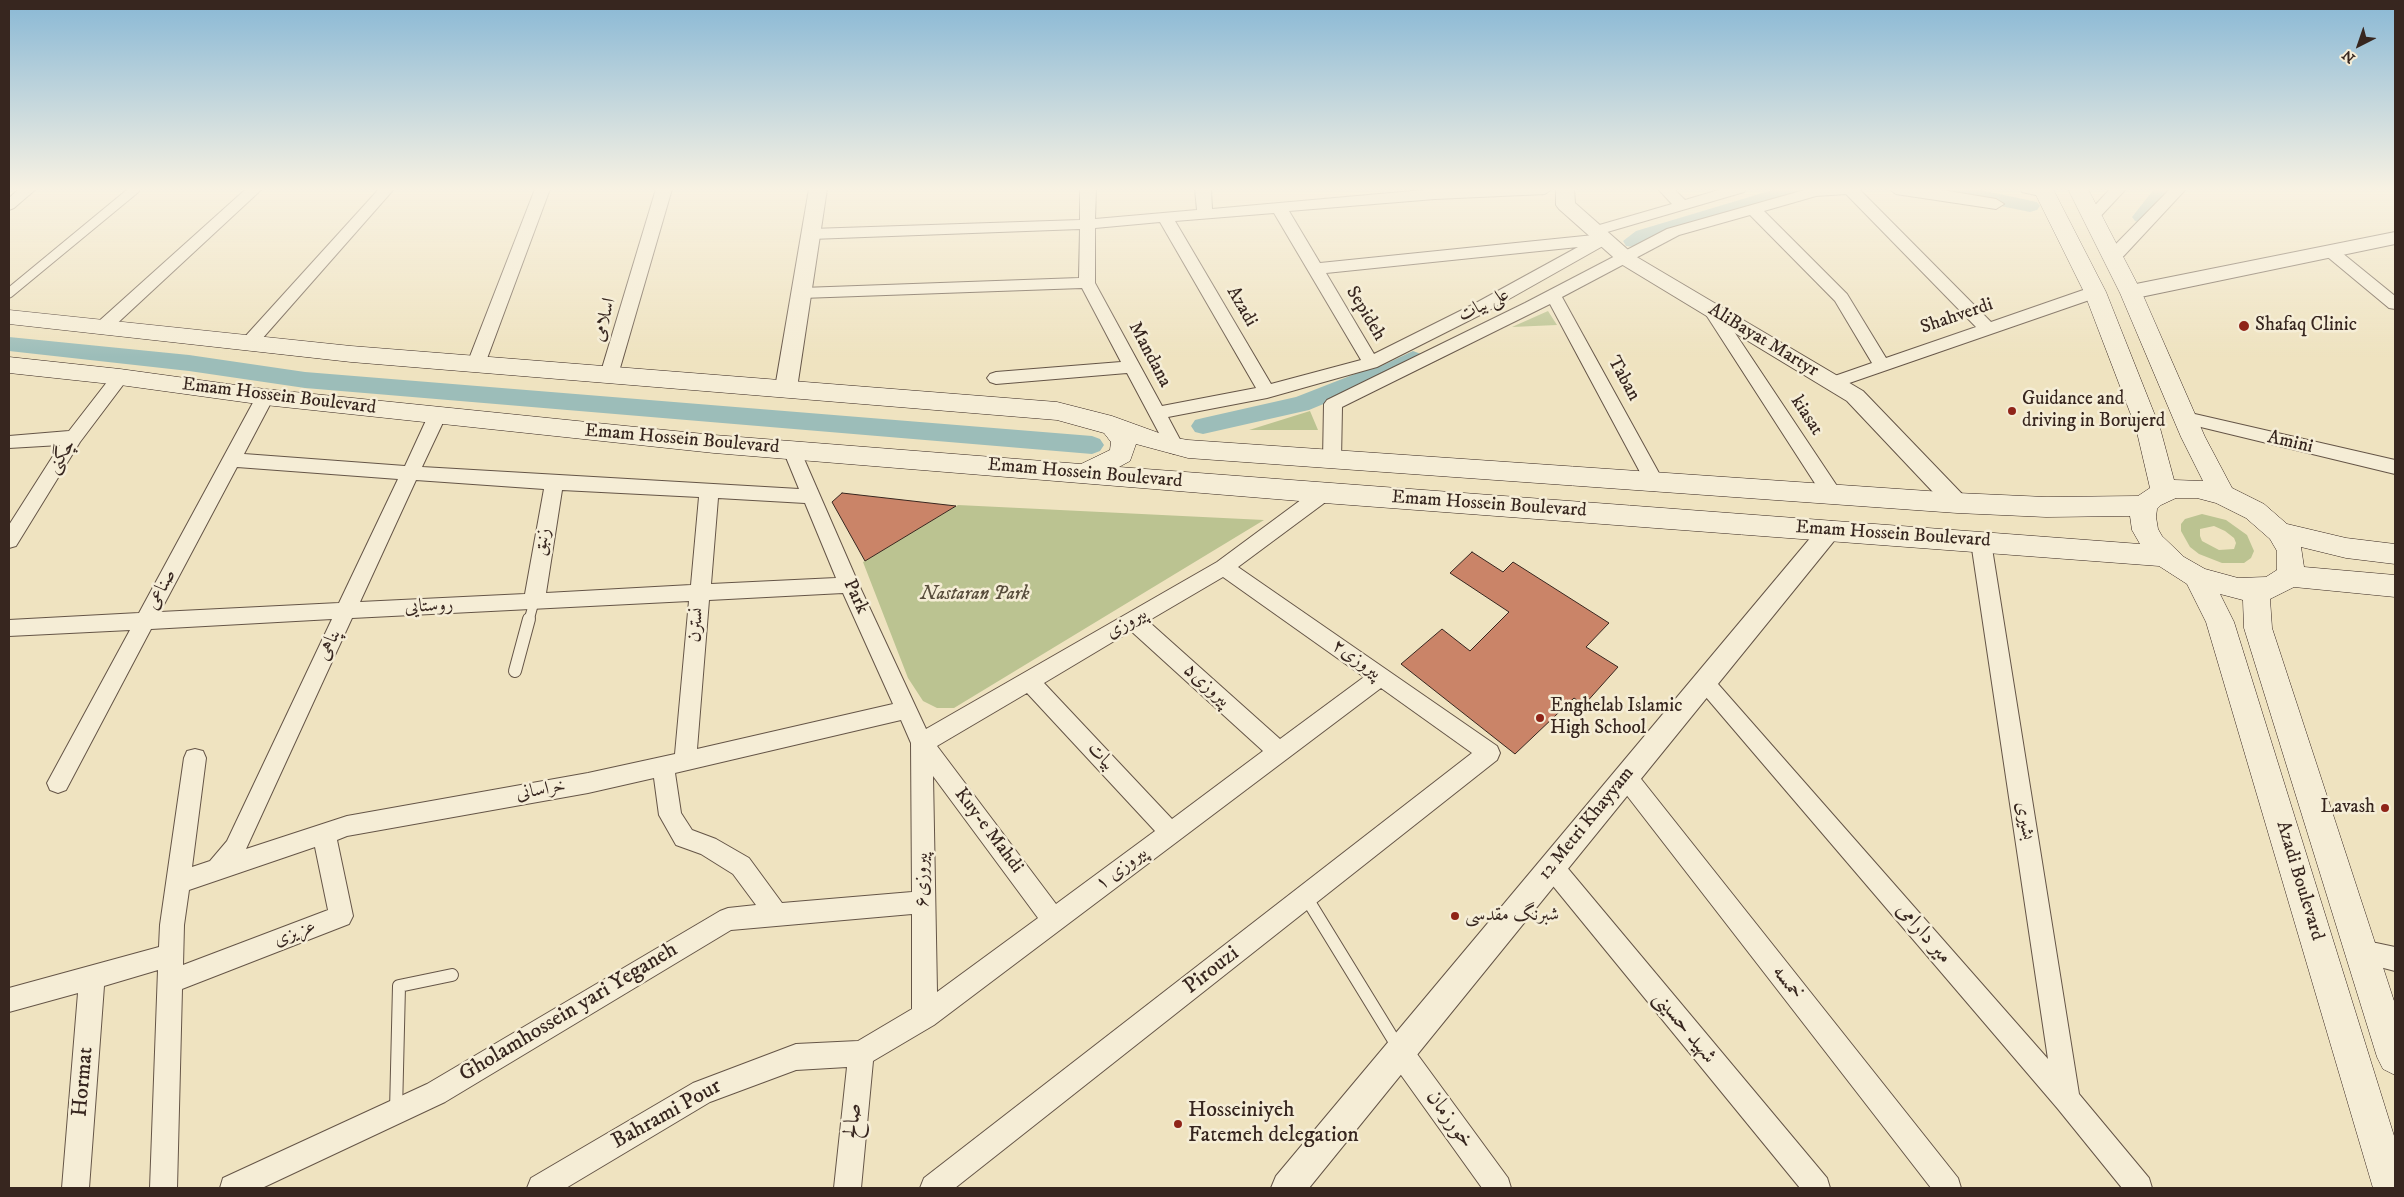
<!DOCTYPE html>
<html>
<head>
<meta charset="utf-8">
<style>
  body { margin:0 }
  #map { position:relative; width:2404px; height:1197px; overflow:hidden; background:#efe3c0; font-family:"IM FELL DW Pica",serif }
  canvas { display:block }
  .frame { position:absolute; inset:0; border:10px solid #37261f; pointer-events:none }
  .north { position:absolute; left:2334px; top:20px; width:50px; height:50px; -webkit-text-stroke:4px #f5edd6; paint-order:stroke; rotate:221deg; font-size:14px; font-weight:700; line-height:20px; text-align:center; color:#37261f }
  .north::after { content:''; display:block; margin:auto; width:18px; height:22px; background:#37261f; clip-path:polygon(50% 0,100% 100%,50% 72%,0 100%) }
</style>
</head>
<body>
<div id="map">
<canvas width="2404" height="1197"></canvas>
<div class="frame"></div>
<div class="north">N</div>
</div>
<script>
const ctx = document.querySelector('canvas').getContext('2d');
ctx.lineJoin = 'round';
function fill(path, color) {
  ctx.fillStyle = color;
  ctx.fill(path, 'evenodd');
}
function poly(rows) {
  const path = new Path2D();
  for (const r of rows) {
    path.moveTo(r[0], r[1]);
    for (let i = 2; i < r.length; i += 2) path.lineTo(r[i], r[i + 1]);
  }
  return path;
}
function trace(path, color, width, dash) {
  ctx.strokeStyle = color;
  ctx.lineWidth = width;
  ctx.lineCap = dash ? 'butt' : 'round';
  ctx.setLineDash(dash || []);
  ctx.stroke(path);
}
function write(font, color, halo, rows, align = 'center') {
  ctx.font = font + ' "IM FELL DW Pica",Amiri,serif';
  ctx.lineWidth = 5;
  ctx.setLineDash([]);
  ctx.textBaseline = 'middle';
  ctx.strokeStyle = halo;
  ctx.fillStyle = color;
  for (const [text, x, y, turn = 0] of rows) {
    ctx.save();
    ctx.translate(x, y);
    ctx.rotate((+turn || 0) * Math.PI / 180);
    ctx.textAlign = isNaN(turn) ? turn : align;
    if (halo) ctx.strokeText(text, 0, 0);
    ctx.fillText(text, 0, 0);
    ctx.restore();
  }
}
fill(poly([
  [1548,311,1557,325,1512,327],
  [1310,411,1318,430,1249,430],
  [958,505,1264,520,954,708,937,708,923,701,908,678,863,562],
  [2202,514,2226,520,2247,535,2254,551,2251,558,2244,563,2222,563,2199,554,2190,547,2181,531,2181,524,2185,519],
  [2214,526,2225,531,2234,538,2236,543,2234,549,2219,550,2202,541,2200,536,2200,529]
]), '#bbc391');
fill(poly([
  [1776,189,1815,189,1812,193,1776,201,1650,239,1640,246,1633,247,1626,246,1623,241,1636,231,1776,189],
  [1936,189,1976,189,2037,202,2040,206,2037,210,2030,212,1946,195,1939,193,1936,189],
  [2154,189,2175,189,2149,221,2142,223,2135,221,2132,217,2154,189],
  [9,337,189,355,305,372,1092,436,1100,439,1104,445,1100,451,1092,454,305,388,189,371,9,351,9,337],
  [1413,351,1421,354,1424,359,1421,364,1396,377,1374,383,1309,410,1203,434,1195,432,1191,426,1195,420,1203,418,1296,397,1360,372,1381,366,1413,351]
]), '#9cbdb9');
const building = poly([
  [842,493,956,506,865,561,832,502,842,493],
  [1472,552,1503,572,1513,562,1609,623,1586,647,1618,667,1584,705,1574,698,1515,754,1401,664,1442,629,1470,651,1509,612,1450,573,1472,552]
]);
fill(building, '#ca8468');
trace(building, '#37261f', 1);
const serviceFar1 = poly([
  [9,293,135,189],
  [529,620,534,602]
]);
const service = poly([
  [515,671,529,619],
  [1306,897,1398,1047],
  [396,1111,399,986,452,975]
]);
const minor = poly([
  [19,189,36,189,14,208,9,210,9,198,19,189],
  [246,189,262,189,110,330,98,330,96,326,98,322,246,189],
  [379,189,394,189,254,348,242,348,240,344,242,340,379,189],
  [535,189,550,189,485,364,482,368,476,370,470,368,467,364,535,189],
  [656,189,672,189,618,375,615,379,609,381,603,379,600,375,656,189],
  [1080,189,1096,189,1095,219,1197,210,1195,189,1211,189,1212,209,1435,189,1552,189,1545,194,1435,199,1289,211,1320,263,1594,235,1587,231,1589,228,1672,204,1658,189,1674,189,1685,200,1722,189,1746,189,1744,192,1597,235,1604,234,1612,239,1610,242,1486,312,1377,367,1267,398,1168,417,1184,447,1181,452,1175,454,1169,452,1127,373,996,384,990,382,987,378,990,374,996,372,1121,362,1082,288,802,298,796,297,794,293,796,289,802,288,1079,278,1080,229,811,239,803,234,811,229,1080,220,1080,189],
  [1274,213,1361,360,1271,384,1175,221,1274,213],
  [1160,222,1256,388,1162,406,1095,283,1095,228,1160,222],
  [1578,247,1474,304,1374,354,1326,273,1578,247],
  [1808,189,1859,189,1991,322,2089,288,2101,288,2103,292,2101,296,1832,389,1826,387,1823,383,1826,379,1872,363,1835,301,1750,215,1679,235,1562,297,1665,484,1663,489,1656,491,1649,489,1550,304,1342,407,1341,460,1338,465,1332,467,1326,465,1323,460,1324,404,1327,400,1525,303,1667,229,1808,189],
  [1846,194,1976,327,1886,358,1847,294,1764,211,1816,196,1846,194],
  [1889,189,1936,189,1996,199,2004,204,1996,209,1896,194,1889,189],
  [2020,189,2051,189,2053,192,2045,197,2022,192,2020,189],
  [2110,189,2126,189,2097,220,2087,220,2084,217,2087,214,2110,189],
  [2170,189,2186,189,2119,261,2107,261,2105,257,2107,253,2170,189],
  [2330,246,2336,248,2395,296,2395,309,2389,308,2324,254,2322,251,2324,248,2330,246],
  [1711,305,1717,306,1839,489,1841,494,1839,499,1832,501,1825,499,1703,310,1705,306,1711,305],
  [120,371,126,373,129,377,126,381,80,442,16,546,9,548,9,525,60,445,9,448,9,436,69,431,114,373,120,371],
  [265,391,271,393,274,397,244,454,405,466,428,416,431,412,437,410,443,412,446,416,422,467,799,489,783,450,786,445,792,443,798,445,859,585,926,729,1217,562,1317,488,1324,486,1331,488,1333,493,1331,498,1238,567,1497,746,1500,753,1497,760,955,1188,920,1188,924,1178,1472,753,1381,688,934,1025,873,1061,861,1188,834,1188,847,1067,796,1070,710,1102,566,1188,527,1188,531,1178,693,1083,796,1044,858,1041,912,1009,912,914,731,930,445,1102,262,1188,220,1188,223,1178,427,1084,720,911,728,908,756,905,733,874,701,854,676,845,659,815,654,778,588,793,347,836,337,840,353,916,349,924,182,989,177,1188,150,1188,158,970,104,986,89,1188,62,1188,78,993,9,1012,9,988,159,947,160,925,184,758,187,751,195,749,203,751,206,758,192,867,210,861,227,841,332,619,151,629,66,790,58,793,50,790,47,783,130,630,9,636,9,620,139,613,256,397,259,393,265,391],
  [237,467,398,479,339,603,160,612,237,467],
  [416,480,544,489,525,594,360,602,416,480],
  [562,490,699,497,691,585,546,593,562,490],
  [718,498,805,503,836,578,711,584,718,498],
  [1223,577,1364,677,1280,739,1148,621,1223,577],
  [843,593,893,704,697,749,709,600,843,593],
  [689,601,675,754,588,773,347,816,246,849,352,618,689,601],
  [1131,631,1263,751,1172,819,1044,683,1131,631],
  [1027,693,1155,831,1056,904,937,746,1027,693],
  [901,720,911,743,912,892,782,903,749,858,716,839,692,830,681,813,675,773,901,720],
  [933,776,1038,918,937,992,933,776],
  [315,847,328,910,183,965,184,925,189,890,315,847],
  [2186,412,2395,460,2395,474,2180,422,2177,418,2180,414,2186,412],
  [1981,535,1988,537,1991,542,2079,1094,2149,1178,2152,1188,2122,1188,2058,1109,1693,682,1697,676,1704,673,1711,676,2048,1059,1971,542,1974,537,1981,535],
  [1626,767,1634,770,1958,1178,1961,1188,1931,1188,1618,784,1615,777,1618,770,1626,767],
  [1552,856,1560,859,1827,1178,1830,1188,1800,1188,1544,875,1540,867,1544,859,1552,856],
  [2362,940,2395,947,2395,971,2353,960,2350,952,2353,944,2362,940],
  [1400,1039,1409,1043,1508,1178,1511,1188,1482,1188,1391,1061,1387,1052,1391,1043,1400,1039]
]);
const tertiary = poly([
  [809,189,827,189,797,388,794,393,786,396,778,393,775,388,809,189],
  [1556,189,1574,189,1575,203,1635,256,1863,391,1965,497,1969,503,1965,509,1957,512,1949,509,1847,401,1621,264,1559,209,1556,205,1556,189],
  [2395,232,2395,244,2131,299,2124,297,2121,292,2124,287,2131,285,2395,232],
  [1830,521,1838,524,1842,530,1838,536,1309,1188,1271,1188,1276,1176,1822,524,1830,521]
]);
const secondary = poly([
  [2033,189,2053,189,2106,292,2160,428,2174,480,2203,481,2181,437,2120,293,2068,189,2088,189,2142,293,2205,437,2232,488,2264,504,2287,524,2346,538,2395,544,2395,564,2346,558,2301,547,2304,567,2395,575,2395,597,2294,587,2270,599,2272,628,2395,1004,2395,1075,2383,1069,2377,1057,2244,628,2243,600,2220,594,2234,622,2395,1139,2395,1188,2373,1188,2206,622,2187,584,2159,566,1324,503,714,453,265,405,120,385,9,373,9,357,120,369,265,389,714,435,1081,464,1110,450,1111,442,1104,433,1057,420,351,362,9,324,9,310,351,346,1057,402,1112,416,1170,437,1188,440,1957,493,2046,497,2138,496,2150,488,2136,428,2084,292,2033,189],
  [1136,444,1188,458,1957,513,2046,517,2130,516,2132,530,2140,544,1119,467,1130,461,1136,444],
  [2176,498,2197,498,2216,503,2246,518,2270,539,2277,551,2277,570,2266,577,2238,578,2205,569,2184,557,2162,536,2158,529,2156,517,2157,509,2161,505,2176,498]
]);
trace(serviceFar1, '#655547', 11);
trace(service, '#655547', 14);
trace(minor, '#655547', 2);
trace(tertiary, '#655547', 2);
trace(secondary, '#37261f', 1);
trace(serviceFar1, '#f5edd6', 9);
trace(service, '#f5edd6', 12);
fill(minor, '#f5edd6');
fill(tertiary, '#f5edd6');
fill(secondary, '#f5edd6');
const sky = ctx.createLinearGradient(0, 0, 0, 357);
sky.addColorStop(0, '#89b8d5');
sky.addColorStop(0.53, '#f8f2e3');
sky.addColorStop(1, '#f8f2e300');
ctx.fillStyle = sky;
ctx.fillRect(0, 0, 2404, 357);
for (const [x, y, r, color] of [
  [2244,326,6,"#8f2418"],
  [2012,411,5,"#8f2418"],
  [1540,718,5,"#8f2418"],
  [2385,808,5,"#8f2418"],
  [1455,916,5,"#8f2418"],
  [1178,1124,5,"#8f2418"]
]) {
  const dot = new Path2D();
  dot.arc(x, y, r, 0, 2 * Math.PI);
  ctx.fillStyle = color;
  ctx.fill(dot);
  trace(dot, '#f5edd6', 2);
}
write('19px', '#37261f', '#f5edd6', [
  ["علی بیات",1484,306,-26],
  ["Azadi",1241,307,60],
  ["Sepideh",1365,314,59],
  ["Shahverdi",1957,317,-19],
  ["اسلامی",605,320,-74],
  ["AliBayat Martyr",1763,341,31],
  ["Mandana",1149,355,62],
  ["Taban",1623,379,61],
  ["Emam Hossein Boulevard",279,397,7],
  ["kiasat",1806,416,57],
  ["Emam Hossein Boulevard",682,440,5],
  ["Amini",2290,443,13],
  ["چگنی",62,457,-57],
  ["Emam Hossein Boulevard",1085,474,5],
  ["Emam Hossein Boulevard",1489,505,4],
  ["Emam Hossein Boulevard",1893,535,4],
  ["زنبق",543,542,-80],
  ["صناعی",162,590,-62],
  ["Park",855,597,65],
  ["روستایی",429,607,-3],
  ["پیروزی",1127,624,-30],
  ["نسترن",697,625,-85],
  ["پناهی",330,645,-65],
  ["پیروزی۲",1356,660,35],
  ["پیروزی۵",1206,686,42],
  ["بیات",1100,757,47],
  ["خراسانی",541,791,-10],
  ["بشیری",2024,821,81],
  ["12 Metri Khayyam",1587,824,-51],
  ["Kuy-e Mahdi",988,831,53],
  ["پیروزی ۱",1122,869,-37],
  ["پیروزی۶",923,880,-90],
  ["Azadi Boulevard",2299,881,73],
  ["عزیزی",295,934,-21]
]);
write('19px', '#37261f', '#f5edd6', [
  ["Shafaq Clinic",2255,326],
  ["Guidance and",2022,400],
  ["driving in Borujerd",2022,422],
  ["Enghelab Islamic",1550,707],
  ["High School",1550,729],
  ["Lavash",2375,808,"right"],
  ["شبرنگ مقدسی",1465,916]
], 'left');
write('italic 19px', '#584d3c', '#f5edd6', [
  ["Nastaran Park",975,595]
]);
write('22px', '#37261f', '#f5edd6', [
  ["میر دارامی",1923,934,49],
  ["Pirouzi",1212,971,-38],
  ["خمسه",1787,983,52],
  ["Gholamhossein yari Yeganeh",569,1013,-31],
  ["شهید حسینی",1684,1028,51],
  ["Hormat",84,1082,-85],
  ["Bahrami Pour",667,1115,-29],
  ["خورزمان",1449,1120,54],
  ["صالح",854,1121,-85]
]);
write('22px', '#37261f', '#f5edd6', [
  ["Hosseiniyeh",1188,1111],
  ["Fatemeh delegation",1188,1136]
], 'left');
</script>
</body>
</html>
